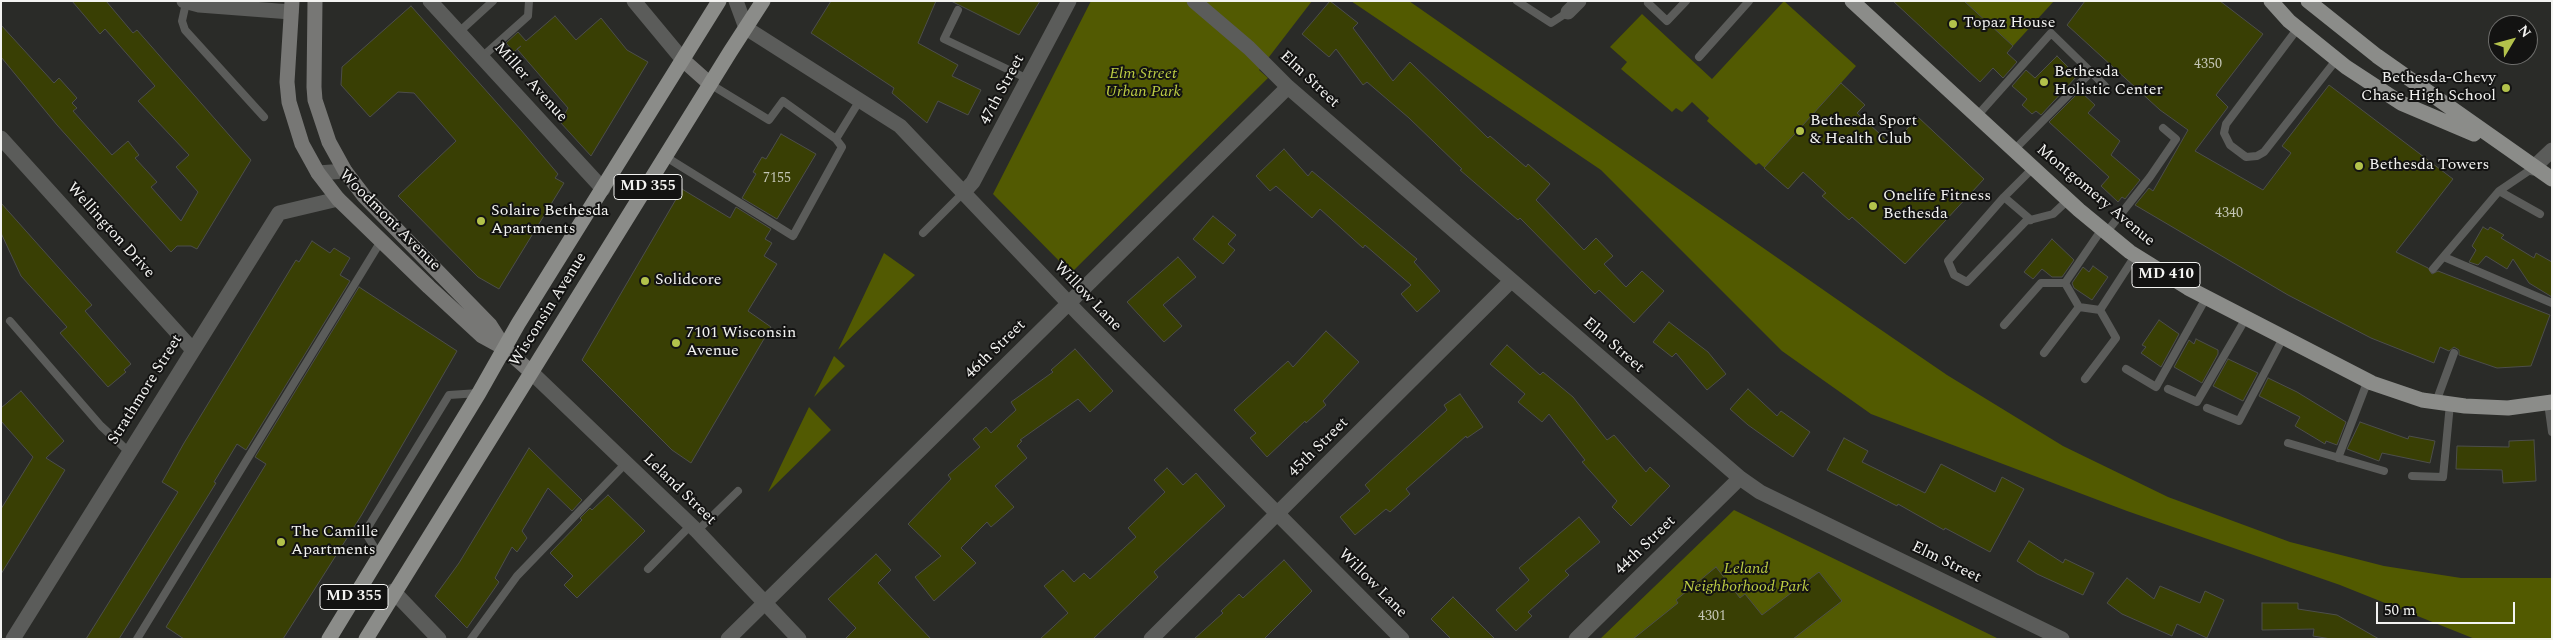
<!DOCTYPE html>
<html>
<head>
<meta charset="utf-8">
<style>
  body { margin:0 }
  #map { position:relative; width:2553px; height:640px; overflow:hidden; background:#2a2b28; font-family:Spectral,serif }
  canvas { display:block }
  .frame { position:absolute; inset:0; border:2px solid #f3f3f1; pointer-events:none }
  .north { position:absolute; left:2488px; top:15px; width:50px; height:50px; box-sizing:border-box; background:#131312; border:1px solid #6d6d6b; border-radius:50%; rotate:53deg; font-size:14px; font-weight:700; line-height:20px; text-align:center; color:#f3f3f1 }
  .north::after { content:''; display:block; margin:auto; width:18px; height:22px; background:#b3c24b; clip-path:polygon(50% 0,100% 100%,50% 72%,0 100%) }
  .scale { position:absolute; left:2376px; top:602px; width:139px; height:22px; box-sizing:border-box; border:2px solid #f3f3f1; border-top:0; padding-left:6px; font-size:15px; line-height:18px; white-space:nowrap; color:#f3f3f1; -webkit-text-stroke:4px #131312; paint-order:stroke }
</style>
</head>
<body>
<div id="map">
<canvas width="2553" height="640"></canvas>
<div class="frame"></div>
<div class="north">N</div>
<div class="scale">50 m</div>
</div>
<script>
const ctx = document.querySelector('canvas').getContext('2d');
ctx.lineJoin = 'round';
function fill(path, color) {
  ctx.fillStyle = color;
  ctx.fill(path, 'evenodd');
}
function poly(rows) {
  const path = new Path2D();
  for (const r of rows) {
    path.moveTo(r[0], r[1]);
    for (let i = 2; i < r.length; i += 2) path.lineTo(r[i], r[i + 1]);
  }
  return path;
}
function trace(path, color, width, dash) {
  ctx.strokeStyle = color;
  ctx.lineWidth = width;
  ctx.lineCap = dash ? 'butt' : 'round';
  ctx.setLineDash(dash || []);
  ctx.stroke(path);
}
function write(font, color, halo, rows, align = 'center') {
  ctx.font = font + ' Spectral,serif';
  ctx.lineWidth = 4;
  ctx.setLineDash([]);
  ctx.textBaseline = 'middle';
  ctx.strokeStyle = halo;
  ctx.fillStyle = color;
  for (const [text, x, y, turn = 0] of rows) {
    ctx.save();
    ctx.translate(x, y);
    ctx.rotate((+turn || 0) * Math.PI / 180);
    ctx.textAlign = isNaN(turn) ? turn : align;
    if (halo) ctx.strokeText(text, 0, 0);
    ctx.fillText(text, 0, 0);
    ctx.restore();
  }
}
fill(poly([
  [1091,1,1312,1,1259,70,1268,78,1071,273,993,194],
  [1784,1,1856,66,1841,83,1865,105,1857,114,1891,145,1918,117,1984,179,1905,264,1852,217,1849,220,1822,196,1825,192,1804,172,1788,189,1759,163,1756,165,1707,121,1709,118,1692,102,1682,112,1676,108,1672,112,1621,69,1627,62,1610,47,1642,14,1712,79],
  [1964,1,2054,1,2013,46],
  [884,253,915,275,838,350],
  [834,356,845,366,814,397],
  [809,407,831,430,768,492],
  [1734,510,1999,639,1600,639]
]), '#525a02');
fill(poly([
  [1351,1,1409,1,1868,321,1947,375,2063,446,2168,497,2290,542,2384,566,2461,578,2552,578,2552,639,2475,639,2340,585,2127,511,1871,414,1782,351,1601,170]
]), '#525a00');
const building = poly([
  [72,1,106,1,133,33,137,30,251,160,197,249,191,246,177,246,171,252,57,125,1,57,1,25,54,83,59,78,77,98,72,103,77,108,73,111,112,155,128,141,139,155,135,158,157,182,151,187,181,221,198,192,176,167,189,155,138,101,155,86,105,29,100,34,72,1],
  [831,1,936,1,918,43,958,65,952,76,981,90,968,115,938,101,927,123,892,93,894,88,811,33,831,1],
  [951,1,1040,1,1019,35,951,1],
  [1330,1,1358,23,1353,28,1393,81,1410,62,1488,138,1490,136,1526,167,1528,164,1550,184,1536,200,1584,250,1596,238,1613,256,1604,264,1626,287,1642,271,1664,291,1634,323,1599,290,1595,294,1520,218,1518,220,1460,170,1462,169,1409,118,1367,82,1363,85,1336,49,1329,57,1302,34,1330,1],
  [1893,1,1964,1,2013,46,2007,53,2017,62,2003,78,1993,68,1980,82,1893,1],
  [2085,1,2220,1,2263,34,2216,95,2228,107,2195,151,2263,190,2291,153,2282,146,2329,85,2453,179,2396,252,2428,268,2432,274,2438,271,2550,315,2531,366,2497,368,2459,355,2459,350,2454,347,2449,351,2440,347,2434,363,2371,338,2288,295,2135,205,2149,188,2153,191,2188,130,2160,110,2067,25,2085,1],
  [411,6,521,130,558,174,555,178,564,183,499,289,478,277,398,196,456,141,414,93,398,92,370,117,341,85,342,67,411,6],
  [555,16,576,40,601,18,627,50,648,62,591,156,560,122,568,108,517,49,521,46,514,52,506,43,518,32,526,41,555,16],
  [2057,56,2077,76,2041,115,2036,111,2032,114,2022,105,2027,99,2012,86,2026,70,2035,78,2057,56],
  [1841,83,1865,105,1857,113,1892,145,1918,117,1984,179,1905,264,1852,217,1849,220,1822,196,1826,193,1803,172,1788,189,1764,168,1841,83],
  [2080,91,2095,105,2088,113,2120,141,2111,155,2140,180,2125,199,2122,197,2118,202,2101,186,2109,177,2049,122,2080,91],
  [781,134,816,154,777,219,742,198,756,174,753,172,762,157,766,159,781,134],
  [1284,149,1308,176,1312,171,1417,259,1414,262,1440,291,1417,312,1401,294,1411,285,1365,245,1363,248,1320,209,1312,218,1276,186,1270,191,1256,176,1284,149],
  [682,189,730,218,736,207,771,229,765,239,772,243,764,256,777,264,748,311,771,327,691,463,672,450,582,360,682,189],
  [1,203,92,305,85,311,131,364,124,370,126,372,108,387,60,333,67,327,21,276,1,233,1,203],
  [1213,216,1236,235,1228,244,1235,250,1223,264,1193,239,1213,216],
  [2483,227,2488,230,2490,227,2504,235,2501,238,2534,258,2536,253,2552,262,2552,297,2529,283,2513,259,2507,269,2486,256,2478,265,2469,262,2476,250,2472,246,2483,227],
  [2052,239,2074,260,2062,277,2052,277,2042,269,2033,279,2024,272,2052,239],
  [312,241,330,253,334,248,350,258,340,275,350,281,246,450,237,444,214,482,216,483,119,639,86,639,178,492,162,482,184,443,296,260,299,262,312,241],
  [1178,257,1196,277,1163,305,1182,326,1164,342,1127,302,1178,257],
  [2093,266,2108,277,2092,300,2074,288,2072,283,2083,267,2089,272,2093,266],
  [359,287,457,351,361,516,283,639,184,639,166,627,266,464,255,457,359,287],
  [2159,320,2179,334,2161,367,2141,353,2146,347,2142,345,2159,320],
  [1669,322,1708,352,1726,374,1707,390,1676,353,1672,357,1653,342,1669,322],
  [1326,331,1359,362,1323,401,1326,405,1306,423,1305,421,1267,457,1250,438,1256,433,1234,410,1288,361,1293,367,1326,331],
  [2196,339,2218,350,2218,354,2202,383,2174,367,2189,340,2194,344,2196,339],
  [1507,345,1540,375,1543,372,1573,397,1607,440,1614,435,1646,472,1650,467,1670,486,1631,526,1612,507,1617,501,1582,462,1585,460,1549,414,1542,422,1518,402,1525,394,1490,364,1507,345],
  [1075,349,1113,391,1090,412,1078,399,1020,440,1022,441,1017,446,1027,458,995,486,1014,507,991,527,987,522,961,548,976,563,934,601,915,577,941,556,908,524,951,479,948,475,980,447,973,439,986,427,991,433,1016,410,1011,402,1053,372,1051,370,1075,349],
  [2228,359,2258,373,2243,401,2213,386,2228,359],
  [2268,378,2297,392,2346,422,2337,445,2326,441,2325,444,2295,426,2300,417,2259,396,2268,378],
  [1748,389,1777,416,1781,411,1810,432,1793,457,1748,425,1730,409,1748,389],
  [21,391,64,441,46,458,65,470,1,574,1,509,33,457,1,421,1,408,21,391],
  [1460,394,1483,427,1467,438,1466,436,1406,489,1410,494,1390,512,1386,509,1355,535,1340,517,1370,491,1365,485,1447,410,1444,405,1460,394],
  [2360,422,2408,439,2409,436,2435,441,2430,463,2382,453,2379,461,2347,449,2360,422],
  [1844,438,1868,451,1862,462,1925,493,1941,464,1995,492,2002,477,2024,489,1990,552,1945,528,1944,530,1898,504,1897,506,1827,470,1844,438],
  [2534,440,2536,481,2503,483,2502,470,2456,469,2457,446,2509,447,2509,441,2534,440],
  [529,448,582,500,572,511,548,488,522,531,527,538,517,552,512,547,495,578,499,582,467,628,435,596,459,563,529,448],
  [1167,468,1183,485,1196,473,1225,506,1154,572,1158,577,1093,639,1040,639,1068,613,1044,586,1063,570,1074,582,1084,573,1090,579,1136,537,1128,528,1165,492,1154,480,1167,468],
  [608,495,645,531,577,598,564,585,573,576,550,553,582,520,580,518,590,508,592,510,608,495],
  [1579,517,1600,542,1565,571,1569,575,1528,612,1532,616,1516,631,1496,610,1529,580,1519,568,1579,517],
  [2029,541,2063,563,2065,559,2094,573,2083,595,2037,574,2017,561,2029,541],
  [876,554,891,570,878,583,931,639,845,639,856,628,828,599,876,554],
  [1284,560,1312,591,1264,639,1194,639,1223,613,1221,611,1239,594,1243,598,1284,560],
  [1716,567,1740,598,1745,594,1762,615,1819,572,1842,601,1793,639,1633,639,1678,603,1676,600,1716,567],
  [2127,578,2154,599,2160,586,2200,603,2205,591,2224,600,2207,638,2177,624,2172,636,2122,614,2107,603,2127,578],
  [1453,597,1495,639,1451,639,1431,619,1453,597],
  [2262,603,2298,603,2298,609,2337,615,2379,639,2331,639,2313,636,2314,629,2262,630,2262,603]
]);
fill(building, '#393f04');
trace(building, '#4d4e4b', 1);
trace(poly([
  [1517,1,1551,23,1568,12],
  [186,3,182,21,185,30,264,117],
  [1648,3,1667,21,1686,1],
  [958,10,944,39,1028,79],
  [2298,28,2226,124,2224,133,2230,145,2246,157,2257,156,2264,152,2337,59],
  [459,32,493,1],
  [482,57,528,16,529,1],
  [1699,57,1749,1],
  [1977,116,2051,33,2091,72],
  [836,139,860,100],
  [2014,150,2091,72,2105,86],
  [666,157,793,236,842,147,836,139,783,101,769,120,710,84],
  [2033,168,2004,197,1948,261,1954,275,1967,282,2026,221,2053,214,2068,200],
  [2499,191,2533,168],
  [2004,197,2031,220],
  [923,233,964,192],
  [2106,233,2150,177,2176,139,2163,128],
  [2444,257,2552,303],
  [2433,269,2499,191,2540,214],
  [2079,307,2100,310],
  [10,321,101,426,129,452],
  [2004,325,2041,283,2065,283,2102,229],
  [2044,353,2079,307,2065,283],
  [2126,369,2156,387,2206,298],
  [2085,379,2116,338,2100,310,2135,256],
  [2168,389,2197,402,2246,318],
  [2436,402,2454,353],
  [2548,403,2552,432],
  [2207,408,2239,421,2283,338],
  [2288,443,2384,471],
  [2338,458,2368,380],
  [2412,476,2443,477,2450,404],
  [697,531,738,491],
  [379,555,365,532,449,395,479,393],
  [648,569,691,525],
  [137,639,381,241],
  [471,639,517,576,626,463]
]), '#5b5c5a', 8);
trace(poly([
  [184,1,199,5,291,12],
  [430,1,603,189],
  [634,1,683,60],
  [736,1,746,28,900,126,1079,314,1402,639],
  [1194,1,1249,48,1288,87,1740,478,1760,492,2062,639],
  [1568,12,1579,1],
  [1,138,192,349],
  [2533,168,2552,150],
  [318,173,345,171],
  [964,192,973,182,1069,1],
  [531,372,697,531,799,639],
  [393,591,439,639],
  [13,639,279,213,338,199],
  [728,639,1288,87],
  [1151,639,1511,281],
  [1576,639,1740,478]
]), '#5b5c5a', 15);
trace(poly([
  [292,1,287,82,289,102,302,144,318,173,338,199,429,287,482,336,504,348,531,372],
  [315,1,314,87,315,100,329,142,345,171,364,196,490,325,504,347],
  [683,60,710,84]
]), '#777775', 15);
trace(poly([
  [1852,1,2079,210,2130,252,2188,288,2372,383,2422,400,2465,406,2508,408,2552,402],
  [2271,1,2289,21,2346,67,2401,103,2474,134],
  [2308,1,2377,56,2552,179],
  [329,639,479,393,518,324,719,1],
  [366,639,730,52,763,1]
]), '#8b8c89', 15);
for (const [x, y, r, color] of [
  [1953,24,5,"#b3c24b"],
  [2044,82,5,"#b3c24b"],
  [2506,88,5,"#b3c24b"],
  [1800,131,5,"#b3c24b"],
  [2359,166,5,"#b3c24b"],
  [1873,206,5,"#b3c24b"],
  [481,221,5,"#b3c24b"],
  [645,281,5,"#b3c24b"],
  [676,343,5,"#b3c24b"],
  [281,542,5,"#b3c24b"]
]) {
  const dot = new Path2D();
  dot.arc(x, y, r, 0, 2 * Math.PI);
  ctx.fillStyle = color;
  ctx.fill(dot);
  trace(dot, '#131312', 2);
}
write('14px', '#c4c6b6', null, [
  ["4350",2208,65],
  ["7155",777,179],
  ["4340",2229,214],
  ["4301",1712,617]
]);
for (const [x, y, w] of [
  [648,187,68],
  [2166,275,68],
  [354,597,68]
]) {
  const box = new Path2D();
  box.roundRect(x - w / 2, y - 12.5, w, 25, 4);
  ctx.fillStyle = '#131312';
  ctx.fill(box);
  trace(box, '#f3f3f1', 1);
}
write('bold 15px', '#f3f3f1', null, [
  ["MD 355",648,187],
  ["MD 410",2166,275],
  ["MD 355",354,597]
]);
write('16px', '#f3f3f1', '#131312', [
  ["Topaz House",1963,24],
  ["Bethesda",2054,73],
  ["Holistic Center",2054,91],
  ["Bethesda-Chevy",2496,79,"right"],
  ["Chase High School",2496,97,"right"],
  ["Bethesda Sport",1810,122],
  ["& Health Club",1810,140],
  ["Bethesda Towers",2369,166],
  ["Onelife Fitness",1883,197],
  ["Bethesda",1883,215],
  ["Solaire Bethesda",491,212],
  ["Apartments",491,230],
  ["Solidcore",655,281],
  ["7101 Wisconsin",686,334],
  ["Avenue",686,352],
  ["The Camille",291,533],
  ["Apartments",291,551]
], 'left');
write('italic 16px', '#bccc43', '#131312', [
  ["Elm Street",1143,75],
  ["Urban Park",1143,93],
  ["Leland",1746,570],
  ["Neighborhood Park",1746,588]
]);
write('16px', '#f3f3f1', '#131312', [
  ["Elm Street",1309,80,43],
  ["Miller Avenue",530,83,48],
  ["47th Street",1003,90,-62],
  ["Montgomery Avenue",2095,196,40],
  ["Woodmont Avenue",389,221,45],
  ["Wellington Drive",110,231,48],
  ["Willow Lane",1087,297,46],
  ["Wisconsin Avenue",549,310,-58],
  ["Elm Street",1613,346,41],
  ["46th Street",996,350,-44],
  ["Strathmore Street",146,390,-58],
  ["45th Street",1319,448,-45],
  ["Leland Street",679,490,44],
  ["44th Street",1646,546,-44],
  ["Elm Street",1946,563,26],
  ["Willow Lane",1372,584,45]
]);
</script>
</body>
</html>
